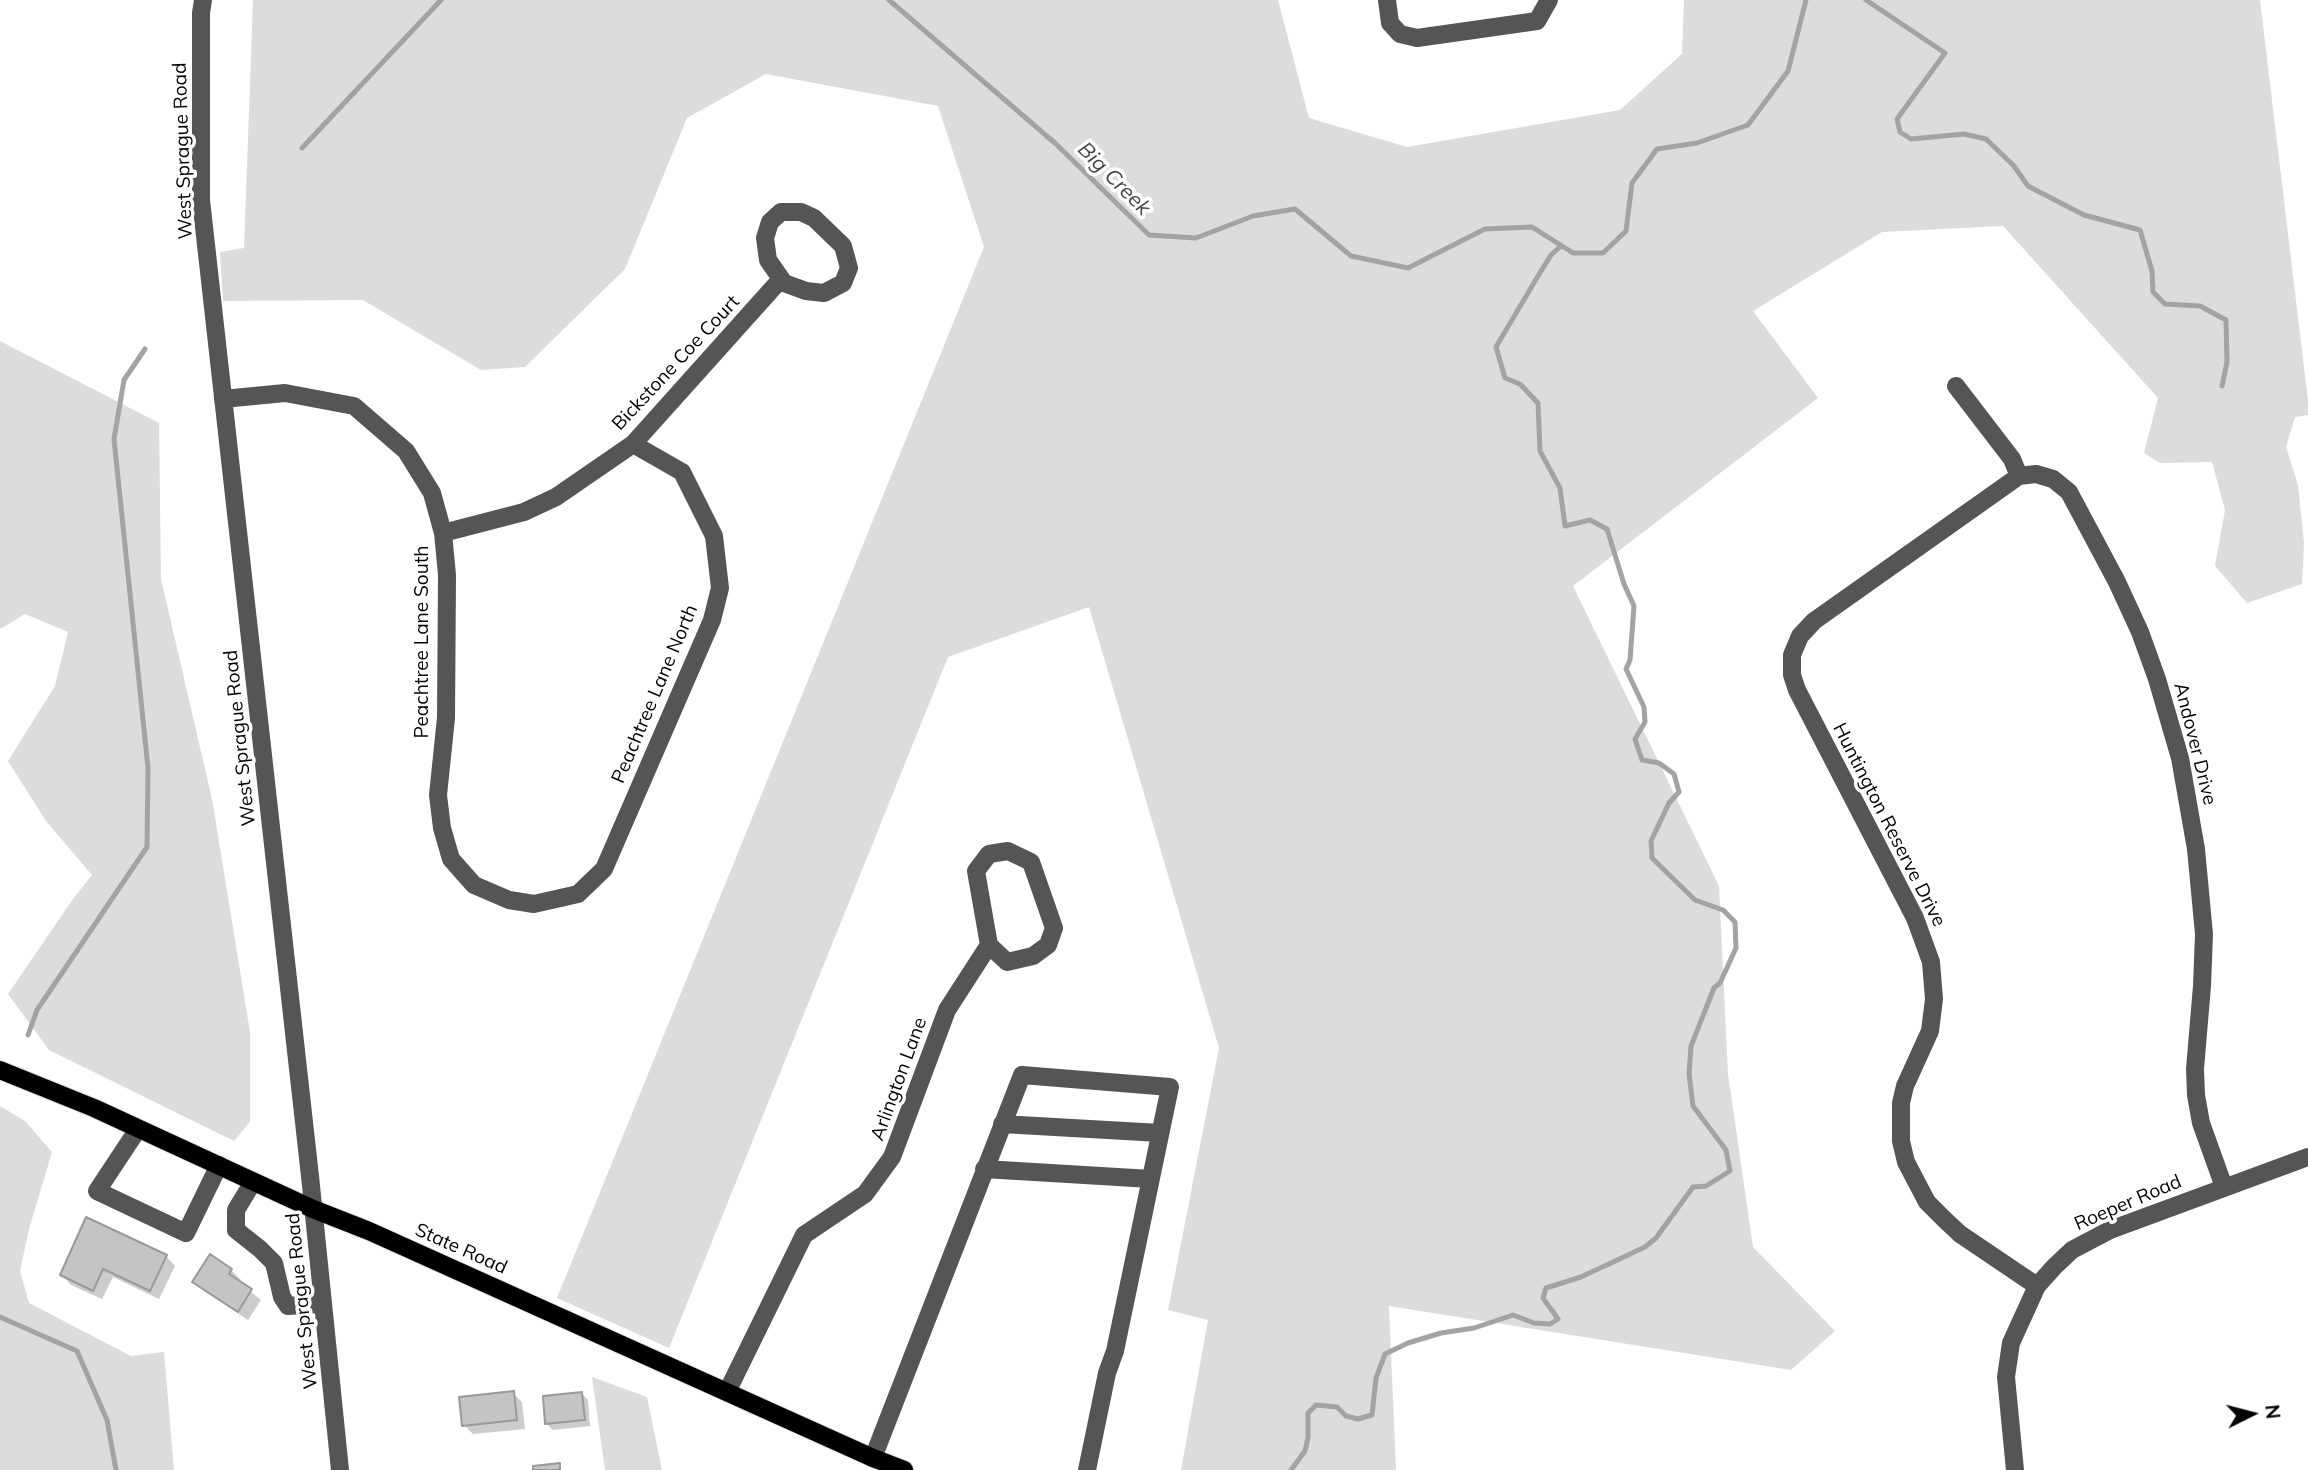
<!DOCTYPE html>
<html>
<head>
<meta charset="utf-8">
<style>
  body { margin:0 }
  #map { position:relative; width:2308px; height:1470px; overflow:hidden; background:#fff; font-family:Mulish,sans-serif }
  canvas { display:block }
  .north { position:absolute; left:2217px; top:1379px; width:70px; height:70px; -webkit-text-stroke:5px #fff; paint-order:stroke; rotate:84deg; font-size:19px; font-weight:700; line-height:28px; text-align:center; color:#000 }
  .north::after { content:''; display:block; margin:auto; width:24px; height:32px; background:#000; clip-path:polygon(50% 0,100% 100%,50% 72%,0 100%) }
</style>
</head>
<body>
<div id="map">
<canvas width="2308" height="1470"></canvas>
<div class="north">N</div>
</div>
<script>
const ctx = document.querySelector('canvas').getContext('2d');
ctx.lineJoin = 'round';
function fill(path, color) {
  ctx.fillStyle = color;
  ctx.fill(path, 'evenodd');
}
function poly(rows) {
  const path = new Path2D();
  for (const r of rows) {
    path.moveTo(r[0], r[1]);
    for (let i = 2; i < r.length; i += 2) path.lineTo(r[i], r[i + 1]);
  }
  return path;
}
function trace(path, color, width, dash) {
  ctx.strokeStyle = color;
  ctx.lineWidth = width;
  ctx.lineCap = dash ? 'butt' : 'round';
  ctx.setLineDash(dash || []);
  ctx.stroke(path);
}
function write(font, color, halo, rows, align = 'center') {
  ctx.font = font + ' Mulish,sans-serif';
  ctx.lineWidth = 7;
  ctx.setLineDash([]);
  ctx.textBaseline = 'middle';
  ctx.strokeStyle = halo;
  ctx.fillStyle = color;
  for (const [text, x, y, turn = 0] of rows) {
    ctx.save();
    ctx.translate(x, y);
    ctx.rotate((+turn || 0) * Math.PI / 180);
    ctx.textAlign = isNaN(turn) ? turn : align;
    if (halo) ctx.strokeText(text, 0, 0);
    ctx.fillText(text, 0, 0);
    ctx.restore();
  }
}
fill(poly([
  [253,0,1278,0,1309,118,1407,147,1620,110,1682,54,1684,0,2260,0,2308,401,2308,415,2295,417,2286,447,2298,485,2304,543,2302,584,2247,603,2215,566,2225,510,2212,462,2160,463,2144,453,2158,398,2003,226,1882,232,1753,311,1818,398,1573,586,1719,886,1728,1074,1753,1247,1835,1331,1791,1370,1389,1306,1396,1470,1181,1470,1208,1320,1168,1310,1219,1048,1089,607,948,657,669,1348,557,1298,984,247,938,106,766,74,687,118,625,269,525,367,481,370,363,300,223,301,220,252,244,248],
  [0,341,159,423,161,579,212,799,250,1032,250,1122,234,1141,49,1050,8,994,73,899,92,875,46,821,8,761,55,686,68,632,25,614,0,629],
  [0,1106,25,1121,52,1152,29,1229,20,1271,29,1303,131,1356,164,1352,174,1470,0,1470],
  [592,1377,647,1397,662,1470,605,1470]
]), '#dcdcdc');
fill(poly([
  [166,1256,175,1266,159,1299,113,1277,102,1299,71,1285,62,1275],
  [211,1257,231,1270,241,1280,239,1282,261,1300,248,1320,204,1291,194,1282],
  [513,1393,522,1402,525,1429,473,1434,464,1425],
  [582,1394,588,1400,590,1426,553,1430,547,1424]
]), '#0003');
trace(poly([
  [889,0,1056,144,1149,235,1196,238,1253,216,1295,209,1351,256,1408,268,1485,229,1532,227,1573,253,1603,253,1626,231,1632,183,1657,149,1697,143,1748,125,1788,71,1806,0],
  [1866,0,1945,53,1897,119,1900,132,1911,139,1964,134,1986,139,2014,166,2028,186,2084,215,2140,230,2152,271,2153,292,2165,304,2200,306,2226,320,2227,362,2222,386],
  [302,148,441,0],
  [28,1035,37,1010,147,847,148,768,114,439,124,380,145,349],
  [0,1317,77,1351,107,1420,116,1470],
  [1291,1470,1305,1451,1308,1438,1308,1413,1316,1405,1337,1407,1346,1416,1358,1419,1372,1415,1376,1378,1385,1354,1408,1343,1441,1333,1474,1328,1513,1315,1534,1323,1550,1324,1558,1319,1543,1298,1546,1288,1581,1277,1645,1247,1656,1238,1693,1187,1706,1186,1730,1171,1726,1150,1693,1106,1689,1074,1691,1046,1714,988,1720,983,1736,948,1735,922,1723,910,1695,900,1652,858,1651,841,1669,803,1679,792,1674,774,1659,763,1642,760,1635,739,1645,722,1644,707,1626,669,1630,660,1634,606,1624,584,1607,529,1590,520,1565,526,1560,488,1540,451,1538,403,1520,384,1505,378,1496,347,1538,276,1551,255,1561,246]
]), '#a3a3a3', 5);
const building = poly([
  [86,1217,167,1255,150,1291,103,1269,93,1291,60,1275,86,1217],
  [210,1254,232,1269,229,1274,252,1289,238,1312,192,1282,210,1254],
  [514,1391,517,1420,462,1426,459,1397,514,1391],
  [582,1392,585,1420,545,1424,543,1396,582,1392],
  [560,1463,560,1470,533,1470,533,1466,560,1463]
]);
fill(building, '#c4c4c4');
trace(building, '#999', 2);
const major = poly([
  [0,1070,94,1108,313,1209,369,1231,873,1458,904,1470]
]);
trace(major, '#dbdbdb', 20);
trace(poly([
  [203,0,201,13,201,200,310,1176,340,1470],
  [1387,0,1390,23,1400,34,1417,38,1537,21,1549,0],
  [781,212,801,212,814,218,843,246,849,268,843,283,824,293,806,291,784,283,768,260,765,238,770,222,781,212],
  [1956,386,2012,459,2019,476,2036,474,2053,479,2069,492,2117,582,2140,632,2157,679,2180,758,2196,849,2204,934,2202,986,2195,1069,2196,1095,2201,1123,2224,1187],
  [223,399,285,393,354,406,406,451,432,493,443,533,447,575,446,718,438,795,442,828,451,859,474,885,509,900,534,904,578,894,604,869,712,620,720,588,714,536,682,472,633,444],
  [2019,476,1814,621,1800,636,1792,655,1792,675,1797,690,1915,918,1931,962,1934,999,1930,1031,1905,1086,1901,1103,1901,1141,1906,1162,1927,1202,1944,1219,1960,1234,2037,1286],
  [443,533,524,512,556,497,633,444,781,279],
  [1008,851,1031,862,1054,928,1048,945,1033,956,1007,962,989,945,976,871,989,854,1008,851],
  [1002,1124,1160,1133],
  [138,1129,97,1191,186,1233,219,1165],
  [984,1169,1151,1179],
  [253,1182,236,1210,236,1230,260,1249,274,1263,282,1297,288,1306,323,1304],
  [727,1392,804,1235,865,1194,892,1157,947,1010,989,945],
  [873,1458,1022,1075,1170,1087,1115,1351,1107,1373,1087,1470],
  [2015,1470,2006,1377,2011,1343,2037,1286,2054,1267,2072,1250,2110,1230,2308,1157]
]), '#555', 18);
trace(major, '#000', 18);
write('19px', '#000', '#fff', [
  ["West Sprague Road",183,151,-92],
  ["Bickstone Coe Court",676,363,-47],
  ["Peachtree Lane South",422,642,-90],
  ["Peachtree Lane North",655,694,-67],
  ["West Sprague Road",240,738,-96],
  ["Andover Drive",2195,744,76],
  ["Huntington Reserve Drive",1889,825,63],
  ["Arlington Lane",899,1079,-70],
  ["Roeper Road",2128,1203,-23],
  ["State Road",461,1249,24],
  ["West Sprague Road",302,1301,-96]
]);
write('italic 21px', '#444', '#fff', [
  ["Big Creek",1114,179,45]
]);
</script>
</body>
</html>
